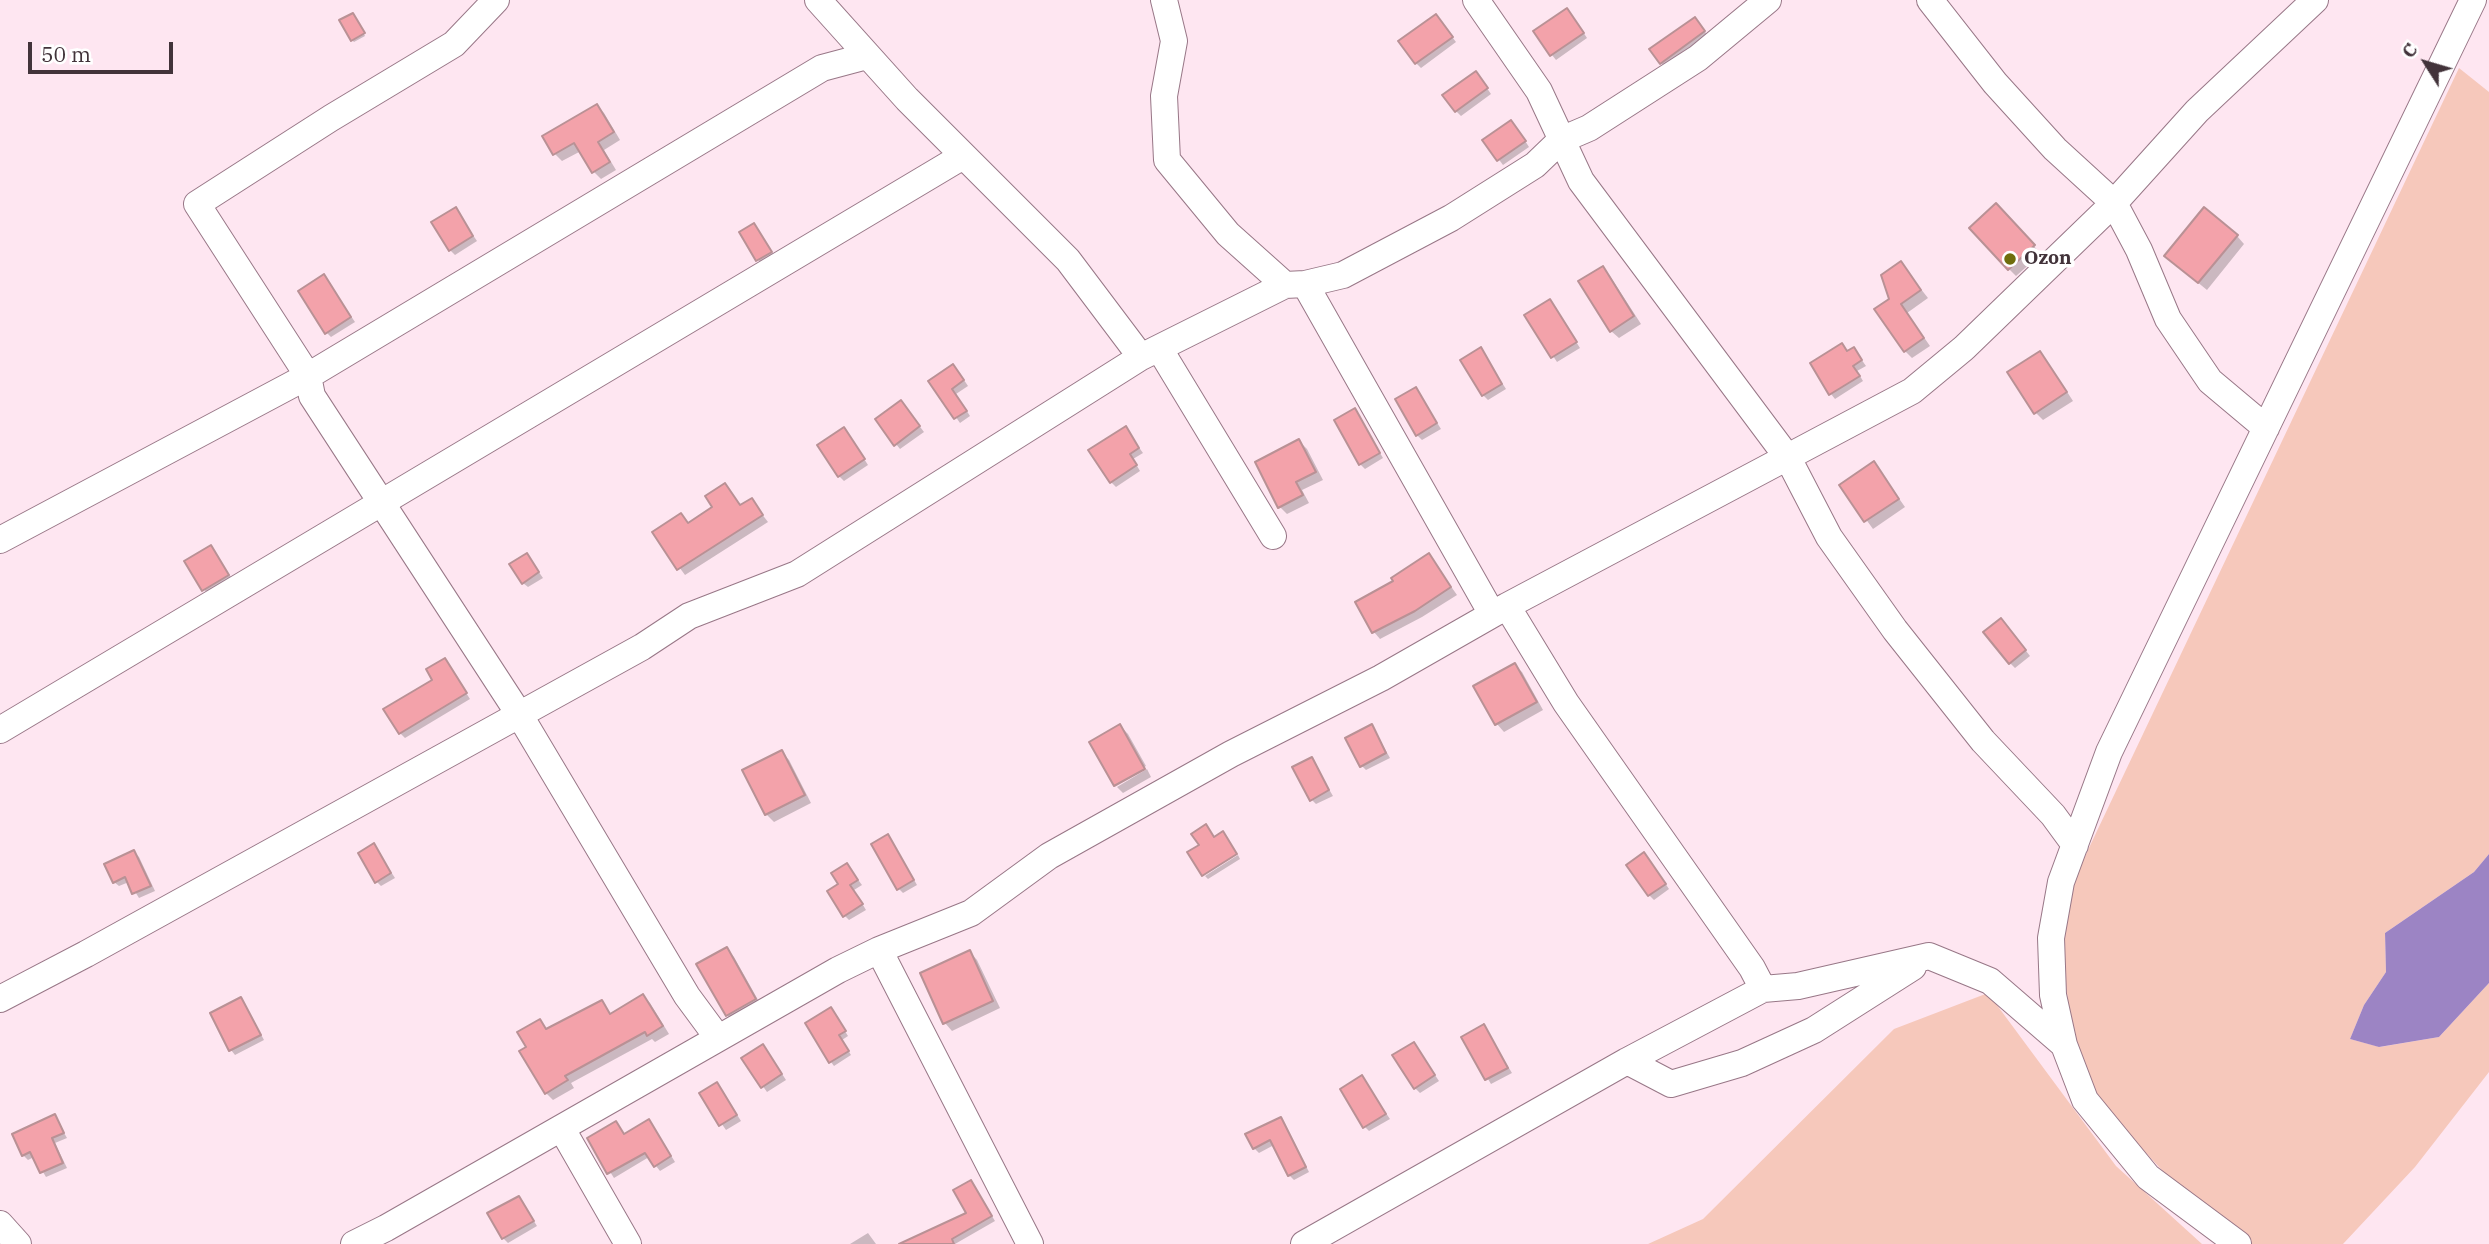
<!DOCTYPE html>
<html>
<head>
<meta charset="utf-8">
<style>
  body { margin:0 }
  #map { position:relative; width:2489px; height:1244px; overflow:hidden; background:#fee6f1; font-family:"IBM Plex Serif",serif }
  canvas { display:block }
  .north { position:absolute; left:2391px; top:28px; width:70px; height:70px; -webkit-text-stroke:5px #fff; paint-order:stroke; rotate:307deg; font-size:19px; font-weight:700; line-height:28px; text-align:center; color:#42333a }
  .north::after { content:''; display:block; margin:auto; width:24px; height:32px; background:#42333a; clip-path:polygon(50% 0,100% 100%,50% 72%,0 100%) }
  .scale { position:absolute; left:28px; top:42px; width:145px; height:32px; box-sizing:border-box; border:4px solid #42333a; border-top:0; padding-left:9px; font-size:21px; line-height:24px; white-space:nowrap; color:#42333a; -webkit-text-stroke:5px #fff; paint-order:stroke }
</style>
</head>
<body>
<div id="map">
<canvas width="2489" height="1244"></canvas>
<div class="north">С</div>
<div class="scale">50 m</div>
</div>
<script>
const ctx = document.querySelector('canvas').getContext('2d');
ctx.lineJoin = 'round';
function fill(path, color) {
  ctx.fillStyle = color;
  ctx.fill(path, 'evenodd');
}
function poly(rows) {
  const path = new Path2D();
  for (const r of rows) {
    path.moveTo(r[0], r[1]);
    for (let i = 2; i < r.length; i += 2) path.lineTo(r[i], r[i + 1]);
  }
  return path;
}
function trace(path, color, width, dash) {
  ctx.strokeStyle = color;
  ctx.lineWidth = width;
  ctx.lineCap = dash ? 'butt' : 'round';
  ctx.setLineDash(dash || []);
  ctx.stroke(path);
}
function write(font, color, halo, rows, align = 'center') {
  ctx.font = font + ' "IBM Plex Serif",serif';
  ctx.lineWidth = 7;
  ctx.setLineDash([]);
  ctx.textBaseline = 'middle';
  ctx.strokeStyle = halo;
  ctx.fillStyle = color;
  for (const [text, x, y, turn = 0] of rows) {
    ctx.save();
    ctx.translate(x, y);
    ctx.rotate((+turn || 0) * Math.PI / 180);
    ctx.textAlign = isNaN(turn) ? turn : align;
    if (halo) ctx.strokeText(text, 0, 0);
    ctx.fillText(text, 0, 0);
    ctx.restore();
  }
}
fill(poly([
  [2459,68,2489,92,2489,854,2474,872,2385,933,2386,972,2364,1005,2350,1039,2380,1047,2439,1037,2489,983,2489,1072,2415,1167,2343,1244,2251,1244,2185,1195,2095,1098,2074,1045,2059,934,2078,871],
  [1988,993,2116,1166,2202,1244,1648,1244,1703,1219,1894,1029]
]), '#f6c8bb');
fill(poly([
  [2489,854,2489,983,2439,1037,2379,1047,2350,1039,2364,1005,2386,972,2385,933,2474,872]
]), '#9c84c4');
fill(poly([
  [1572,15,1587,38,1556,60,1552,55],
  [355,17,365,36,354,42,352,40],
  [1440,21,1456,42,1421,68,1416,63],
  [1699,24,1709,37,1666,67,1661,63],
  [1480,78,1491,94,1461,116,1456,111],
  [597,106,604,113,620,140,604,150,616,170,601,179,593,171,581,151,562,161,555,154],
  [1516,127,1529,147,1503,165,1485,141],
  [455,209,477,241,455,255,450,250],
  [2004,213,2041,254,2016,276,2009,269],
  [753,225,775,257,762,264,758,260],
  [2237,236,2244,244,2207,290,2174,263],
  [1901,264,1928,298,1907,313,1930,346,1912,358,1905,351,1891,299],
  [1602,268,1610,276,1641,324,1619,338,1611,331],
  [324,276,355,322,331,337,326,332],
  [1550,301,1580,348,1557,362,1526,315],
  [1854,349,1866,366,1857,371,1863,381,1835,399,1831,394,1848,353],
  [1481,350,1506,389,1488,400,1483,395],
  [2040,353,2047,361,2073,401,2043,420,2035,412],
  [958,371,968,386,956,394,970,416,960,423,931,381],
  [1416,389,1441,429,1422,440,1417,435],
  [905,407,924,432,900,449,896,444],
  [1355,410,1383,458,1365,469,1360,464],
  [1125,428,1143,453,1133,459,1140,471,1116,487,1111,482],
  [848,434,868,465,844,481,839,476],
  [1299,441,1307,449,1323,480,1302,490,1309,503,1287,514,1280,507],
  [1874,463,1905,507,1873,529,1841,485],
  [725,485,741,507,751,500,768,522,685,575,654,533,689,525,715,508],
  [211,547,233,580,208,595,187,562],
  [527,555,543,578,528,587,523,583],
  [1429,555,1457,595,1422,617,1380,639,1374,632,1358,603,1396,582],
  [2006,625,2030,656,2015,668,2010,663],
  [445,660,470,699,405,738,400,733,435,680],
  [1514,665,1522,672,1543,710,1504,732,1497,724,1476,687],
  [1120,726,1128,734,1146,766,1115,784],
  [1372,726,1390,758,1366,770,1361,765],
  [782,752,789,760,811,803,774,822,766,814],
  [1311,759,1333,796,1316,804,1311,799],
  [1147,769,1151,777,1123,793,1117,787],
  [892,841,917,885,903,893,899,889],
  [374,846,395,878,381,886,376,881],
  [134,852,139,857,155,891,139,898,129,882,119,886,114,882],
  [1238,855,1240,859,1208,879,1205,876],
  [1649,859,1669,889,1654,900,1649,895],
  [847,865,862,885,854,890,866,910,849,920,845,916,840,885],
  [726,949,734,957,762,1007,735,1023,727,1015],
  [970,952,977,960,1000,1008,952,1031,945,1023],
  [643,996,650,1003,669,1034,655,1042,652,1039,571,1083,574,1088,553,1100,546,1093,528,1047,540,1021,548,1030,601,1002,612,1015],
  [241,999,245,1004,264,1040,235,1055,231,1050],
  [831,1009,848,1036,842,1040,851,1055,834,1066,831,1062],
  [1484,1027,1512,1073,1491,1084,1463,1038],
  [1414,1044,1439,1081,1420,1093,1415,1088],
  [767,1051,786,1080,767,1092,743,1058],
  [1362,1078,1390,1119,1369,1131,1365,1127],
  [721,1089,741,1121,726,1130,701,1094],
  [55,1117,67,1138,55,1143,67,1168,46,1177,34,1157,28,1160,23,1155],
  [1280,1119,1285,1124,1309,1172,1294,1180,1289,1175,1274,1145,1259,1153,1254,1148],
  [616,1123,625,1135,653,1126,675,1162,660,1171,649,1157,614,1178,589,1139],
  [971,1182,995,1221,955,1244,926,1244,969,1214],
  [519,1198,537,1226,508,1243,503,1238],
  [868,1233,876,1244,850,1244]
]), '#0003');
const building = poly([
  [1567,8,1584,33,1550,56,1533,31,1567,8],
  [353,13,365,33,351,41,339,20,353,13],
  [1436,14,1453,37,1415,64,1398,41,1436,14],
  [1695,17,1705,31,1660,64,1649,49,1695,17],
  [1476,71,1488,88,1455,112,1442,95,1476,71],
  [597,104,614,132,598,142,610,162,592,173,574,143,553,155,542,136,597,104],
  [1511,120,1526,141,1497,161,1482,140,1511,120],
  [1996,203,2035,245,2008,270,1969,228,1996,203],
  [456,207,473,236,449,251,431,222,456,207],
  [2204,207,2238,235,2198,283,2164,256,2204,207],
  [754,223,772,252,756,261,739,232,754,223],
  [1901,261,1921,290,1901,304,1924,338,1904,352,1874,309,1889,299,1881,275,1901,261],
  [1603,266,1634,316,1610,332,1578,281,1603,266],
  [324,274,351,317,325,334,298,291,324,274],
  [1550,299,1577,342,1551,358,1524,315,1550,299],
  [1842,343,1847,351,1854,347,1862,360,1853,366,1860,376,1829,395,1810,363,1842,343],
  [1481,347,1502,384,1482,396,1460,360,1481,347],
  [2040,351,2067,392,2034,414,2007,372,2040,351],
  [953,364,964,380,952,389,967,411,954,419,928,381,953,364],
  [1416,387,1437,423,1416,436,1395,399,1416,387],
  [901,400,920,426,894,446,875,419,901,400],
  [1355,408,1380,453,1359,465,1334,420,1355,408],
  [1126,426,1139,448,1130,454,1137,465,1110,483,1088,450,1126,426],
  [844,427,865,459,838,477,817,445,844,427],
  [1299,439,1316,472,1296,482,1303,495,1278,508,1255,462,1299,439],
  [1874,461,1899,499,1864,522,1839,485,1874,461],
  [725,483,740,505,752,498,763,515,677,570,652,532,681,513,688,523,712,507,705,496,725,483],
  [211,545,229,575,202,591,184,561,211,545],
  [527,553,539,572,522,584,509,564,527,553],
  [1429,553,1451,587,1415,611,1372,633,1355,602,1393,581,1391,578,1429,553],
  [2001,618,2026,650,2009,664,1983,632,2001,618],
  [445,658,467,693,399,734,383,709,432,680,426,669,445,658],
  [1515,663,1537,702,1495,725,1473,686,1515,663],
  [1120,724,1145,769,1114,786,1089,742,1120,724],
  [1372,724,1386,753,1360,767,1345,738,1372,724],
  [782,750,805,795,765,815,742,770,782,750],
  [1312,757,1329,790,1310,801,1292,767,1312,757],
  [1206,824,1214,837,1223,831,1237,854,1202,876,1187,852,1199,845,1191,834,1206,824],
  [888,834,914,880,897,890,871,844,888,834],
  [374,843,391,873,375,883,358,853,374,843],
  [134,850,151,886,132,894,125,877,113,883,104,864,134,850],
  [1644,852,1666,884,1648,896,1626,865,1644,852],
  [847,863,858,880,850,885,863,904,843,917,827,891,838,884,831,873,847,863],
  [727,947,756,999,726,1016,696,964,727,947],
  [970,950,993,1001,943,1024,920,973,970,950],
  [643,994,663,1026,647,1036,645,1032,565,1076,568,1080,545,1094,519,1051,526,1047,517,1032,540,1019,546,1029,602,1000,610,1014,643,994],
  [241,997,261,1035,229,1051,210,1013,241,997],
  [831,1007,846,1031,839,1035,849,1051,829,1063,805,1023,831,1007],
  [1484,1024,1508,1068,1485,1080,1461,1037,1484,1024],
  [1414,1042,1435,1075,1414,1089,1392,1055,1414,1042],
  [763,1044,782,1074,761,1088,741,1058,763,1044],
  [1362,1075,1386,1114,1363,1128,1340,1089,1362,1075],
  [717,1082,737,1115,719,1126,699,1093,717,1082],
  [55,1114,64,1133,52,1138,63,1163,40,1173,30,1152,22,1156,12,1134,55,1114],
  [1281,1117,1306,1167,1288,1176,1270,1140,1253,1149,1245,1134,1281,1117],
  [649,1119,671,1156,654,1167,645,1153,607,1174,587,1138,616,1121,624,1134,649,1119],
  [971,1180,992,1216,952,1239,954,1244,899,1244,966,1213,953,1190,971,1180],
  [519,1196,534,1221,502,1239,487,1213,519,1196]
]);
fill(building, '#f3a2aa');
trace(building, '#b99195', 2);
const minor = poly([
  [496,0,454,44,331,118,197,204,308,376,312,396,519,714,687,996,718,1038],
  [818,0,907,99,1068,260,1141,357],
  [1164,0,1174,41,1164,96,1167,160,1228,234,1285,285],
  [1476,0,1539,91,1581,181,1788,458,1829,537,1895,630,1983,741,2053,815,2075,845],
  [1930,0,1995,83,2055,149,2114,203,2139,250,2168,319,2210,381,2266,428],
  [1305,284,1492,614],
  [1159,348,1273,536],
  [0,540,308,376,822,68,867,56],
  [1507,606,1566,703,1752,968,1763,989],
  [0,730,963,156],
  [879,950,1030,1244],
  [0,999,86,954,642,647,689,616,797,574,1141,357,1285,285,1305,284,1343,275,1451,218,1535,165,1561,140,1589,128,1698,58,1768,0],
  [1627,1061,1671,1084,1742,1063,1814,1030,1913,967],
  [562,1129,628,1244],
  [0,1224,18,1244],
  [354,1244,386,1228,838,970,879,950,971,913,1049,856,1231,754,1381,678,1507,606,1912,391,1964,348,2114,203,2197,111,2315,0],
  [1304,1244,1627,1061,1763,989,1798,986,1929,956,1990,981,2064,1045],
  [2238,1244,2148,1177,2085,1100,2064,1045,2053,995,2051,938,2061,882,2109,752,2473,0]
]);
trace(minor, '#987787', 28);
trace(minor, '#fff', 26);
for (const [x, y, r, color] of [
  [2010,259,7,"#6f6d0c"]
]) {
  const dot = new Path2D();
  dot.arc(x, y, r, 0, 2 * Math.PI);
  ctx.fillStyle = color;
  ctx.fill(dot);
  trace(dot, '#fff', 2.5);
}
write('bold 19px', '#42333a', '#fff', [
  ["Ozon",2024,259]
], 'left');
</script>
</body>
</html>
